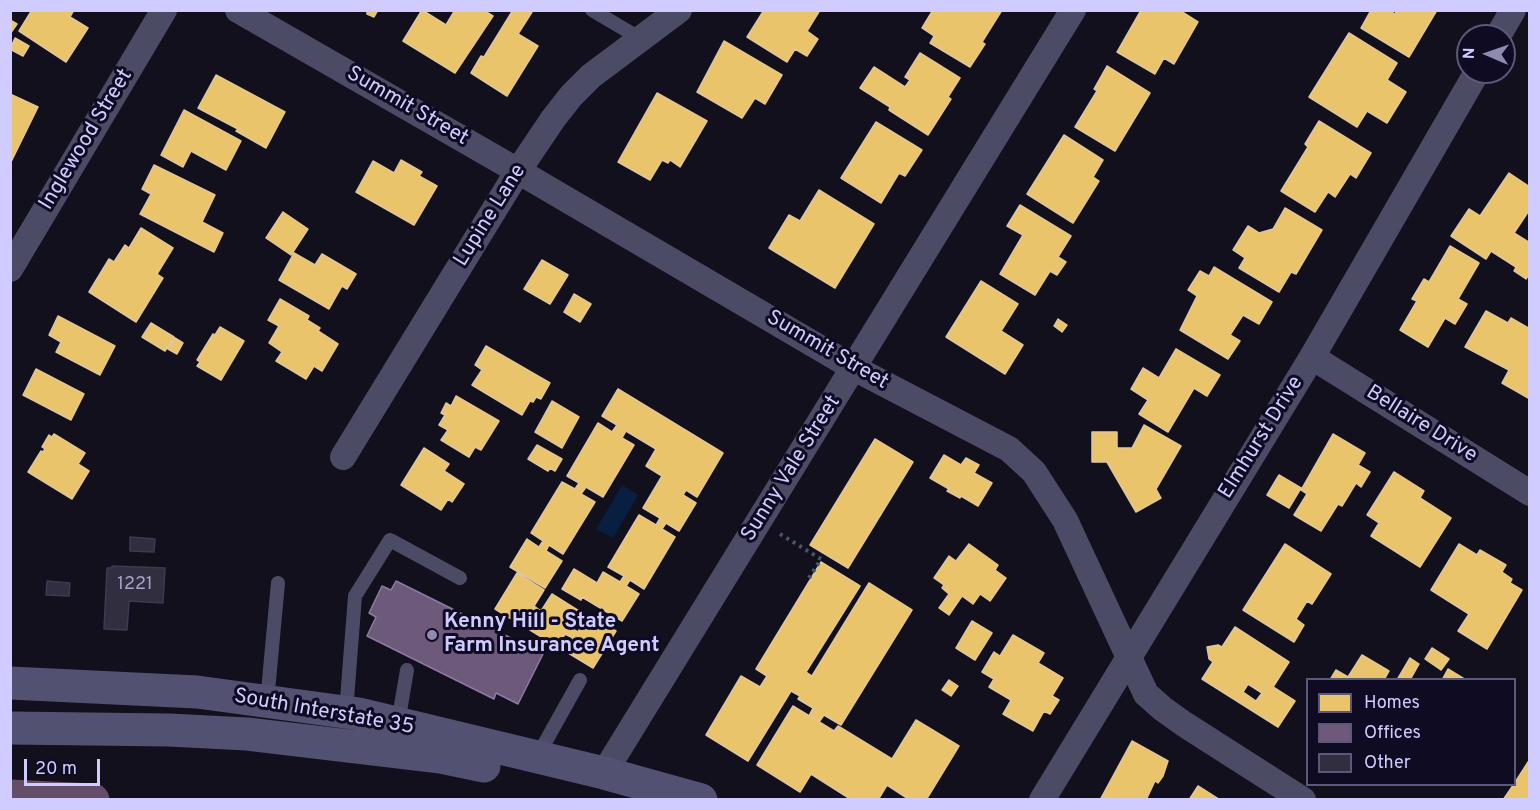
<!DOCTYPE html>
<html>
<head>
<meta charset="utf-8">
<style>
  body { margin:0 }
  #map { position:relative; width:1540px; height:810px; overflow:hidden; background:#12101d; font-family:Overpass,sans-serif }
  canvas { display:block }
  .frame { position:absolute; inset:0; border:12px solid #d0ccff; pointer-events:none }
  .legend { position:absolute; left:1306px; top:678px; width:210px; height:108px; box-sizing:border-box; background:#0e0b22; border:2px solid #5c587a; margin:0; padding:8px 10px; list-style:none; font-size:18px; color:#d0ccff }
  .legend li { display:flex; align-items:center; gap:12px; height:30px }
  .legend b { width:30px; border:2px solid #5c587a }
  .north { position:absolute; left:1456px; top:24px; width:60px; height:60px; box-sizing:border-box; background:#0e0b22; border:2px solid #5c587a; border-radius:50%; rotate:272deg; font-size:16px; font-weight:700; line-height:24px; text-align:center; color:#d0ccff }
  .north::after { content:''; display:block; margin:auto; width:21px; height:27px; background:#8e8ab0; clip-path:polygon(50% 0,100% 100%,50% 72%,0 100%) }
  .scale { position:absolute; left:24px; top:759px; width:76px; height:27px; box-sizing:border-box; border:3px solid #d0ccff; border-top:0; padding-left:8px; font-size:18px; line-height:21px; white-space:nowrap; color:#d0ccff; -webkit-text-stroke:4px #0e0b22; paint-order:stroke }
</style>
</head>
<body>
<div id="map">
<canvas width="1540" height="810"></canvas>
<div class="frame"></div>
<ul class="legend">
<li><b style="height:16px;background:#e9c46a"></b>Homes</li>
<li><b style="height:16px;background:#6d597a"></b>Offices</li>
<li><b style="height:16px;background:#302e3f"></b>Other</li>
</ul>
<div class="north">N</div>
<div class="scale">20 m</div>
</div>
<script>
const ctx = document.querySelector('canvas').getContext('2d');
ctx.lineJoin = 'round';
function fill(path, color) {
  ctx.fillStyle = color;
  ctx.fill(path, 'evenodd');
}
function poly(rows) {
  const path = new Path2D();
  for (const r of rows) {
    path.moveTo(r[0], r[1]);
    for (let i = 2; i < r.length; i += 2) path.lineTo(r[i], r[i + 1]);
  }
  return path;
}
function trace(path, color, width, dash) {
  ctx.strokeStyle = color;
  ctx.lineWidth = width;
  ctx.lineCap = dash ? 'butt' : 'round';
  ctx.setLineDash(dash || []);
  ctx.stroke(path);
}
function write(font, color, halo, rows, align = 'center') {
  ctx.font = font + ' Overpass,sans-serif';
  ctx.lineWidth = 6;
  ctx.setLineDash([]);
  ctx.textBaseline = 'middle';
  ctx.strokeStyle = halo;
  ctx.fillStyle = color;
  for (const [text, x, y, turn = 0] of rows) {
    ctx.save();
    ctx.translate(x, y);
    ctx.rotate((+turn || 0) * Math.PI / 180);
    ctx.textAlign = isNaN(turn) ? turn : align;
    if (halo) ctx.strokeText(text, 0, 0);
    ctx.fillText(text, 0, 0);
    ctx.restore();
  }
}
fill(poly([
  [622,485,638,495,613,538,596,529]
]), '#081f41');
const homes = poly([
  [32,10,74,10,70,17,88,28,66,62,19,31,32,10],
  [367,10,378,10,374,17,367,14,367,10],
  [422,10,446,25,455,10,483,10,493,16,455,73,403,41,422,10],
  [513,10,532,12,518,34,538,46,507,96,471,73,481,56,484,57,513,10],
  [764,10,820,10,807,31,818,39,807,56,795,49,787,62,747,37,764,10],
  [933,10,1002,10,982,42,985,44,970,67,930,43,934,36,922,28,933,10],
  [1141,10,1179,10,1198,22,1174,64,1164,58,1155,74,1117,52,1141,10],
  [1371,10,1389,10,1395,14,1397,10,1437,10,1409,57,1361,28,1371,10],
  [10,20,17,24,10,34,10,20],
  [1349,33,1397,63,1387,80,1406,92,1387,123,1367,111,1357,127,1309,97,1349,33],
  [15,38,29,46,23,56,10,49,15,38],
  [724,41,782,75,765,104,755,98,742,118,697,92,724,41],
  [920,53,960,78,948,97,951,99,928,135,889,110,890,107,860,88,874,67,905,87,910,80,905,77,920,53],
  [1107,66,1150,93,1115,151,1075,127,1097,91,1094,89,1107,66],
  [216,75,285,112,266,148,236,131,238,129,198,108,216,75],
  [657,93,707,121,680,167,670,160,668,163,662,160,650,180,618,162,657,93],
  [10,94,38,107,10,164,10,94],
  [184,110,241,141,226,170,191,151,183,167,161,155,184,110],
  [1319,121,1371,153,1356,178,1350,174,1335,197,1328,192,1315,212,1281,191,1308,147,1305,144,1319,121],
  [876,122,922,150,905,176,899,173,881,203,841,178,876,122],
  [1064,135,1103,160,1093,177,1099,181,1073,223,1027,194,1064,135],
  [401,160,422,172,419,176,437,186,414,225,356,192,373,161,394,173,401,160],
  [154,165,215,195,202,222,223,233,214,252,140,214,151,194,142,189,154,165],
  [1509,173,1530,187,1530,209,1514,233,1530,243,1530,273,1526,279,1514,271,1516,267,1491,251,1486,259,1451,236,1469,209,1480,216,1509,173],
  [819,190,874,224,835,288,769,248,789,215,800,221,819,190],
  [1020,205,1071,236,1058,257,1066,262,1057,275,1050,271,1035,295,1000,274,1023,235,1007,226,1020,205],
  [1285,208,1322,230,1296,274,1291,272,1279,292,1239,268,1245,258,1233,250,1248,226,1259,233,1273,229,1285,208],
  [283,212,308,229,291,255,266,238,283,212],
  [141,228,173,248,157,274,163,278,136,322,89,292,109,259,114,262,125,245,129,248,141,228],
  [1450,246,1479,263,1458,299,1467,304,1455,324,1445,318,1428,347,1400,330,1417,301,1412,299,1424,279,1429,282,1450,246],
  [294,253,315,265,322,254,356,274,347,289,342,286,329,309,279,280,294,253],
  [542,260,568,275,550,304,524,289,542,260],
  [1214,267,1272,302,1259,324,1243,315,1230,335,1240,341,1228,359,1180,330,1197,296,1188,290,1200,271,1209,276,1214,267],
  [981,281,1018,304,1001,331,1023,345,1005,374,946,337,981,281],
  [574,294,591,304,580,322,564,312,574,294],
  [280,299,309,316,307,320,320,328,318,331,338,344,322,371,314,366,306,379,276,361,282,352,269,343,279,326,268,320,280,299],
  [1486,311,1508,323,1511,318,1530,329,1530,399,1502,383,1509,370,1465,347,1486,311],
  [58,316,115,346,100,375,56,352,61,342,49,335,58,316],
  [1058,319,1067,325,1062,332,1054,326,1058,319],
  [151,323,174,337,165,351,142,337,151,323],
  [220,327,244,341,221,380,197,366,200,362,197,360,213,334,215,335,220,327],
  [175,338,183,343,177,354,168,349,175,338],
  [486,346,550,383,541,399,536,397,533,402,530,401,522,415,472,385,482,370,475,365,486,346],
  [1176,349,1220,375,1207,396,1194,388,1168,432,1139,414,1148,400,1131,389,1143,368,1159,378,1176,349],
  [36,369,84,394,71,420,23,395,36,369],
  [618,389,723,453,697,497,686,490,683,495,696,503,679,531,666,523,662,529,675,537,644,589,630,580,626,586,639,594,622,621,582,597,581,600,562,589,574,569,597,583,603,572,620,582,624,576,608,567,639,515,656,525,660,518,643,508,662,476,646,466,656,449,626,431,622,438,634,445,603,497,586,487,581,494,595,502,563,554,549,545,546,551,562,561,545,588,510,567,527,539,539,547,543,541,531,533,562,482,575,489,579,483,567,476,598,423,612,432,617,425,602,416,618,389],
  [456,396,499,421,481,450,475,447,469,457,441,440,448,430,439,425,445,415,441,413,446,403,451,406,456,396],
  [552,401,579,417,562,448,535,432,552,401],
  [1144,425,1181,446,1156,489,1161,498,1136,512,1107,462,1092,462,1092,432,1117,432,1117,448,1132,448,1144,425],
  [54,434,85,453,78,464,89,471,72,499,28,472,41,451,43,452,45,449,42,447,49,435,52,437,54,434],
  [1333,434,1365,453,1358,465,1370,472,1361,487,1356,483,1342,506,1338,504,1321,531,1294,515,1307,494,1301,490,1333,434],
  [875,439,913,462,848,568,810,545,875,439],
  [537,445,562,459,555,471,550,468,548,471,528,459,537,445],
  [424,448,449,464,444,471,464,484,452,502,448,499,441,510,401,485,424,448],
  [944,455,961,465,966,458,979,465,974,473,992,483,978,506,961,496,960,498,947,491,949,489,930,478,944,455],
  [1394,472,1424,491,1420,498,1451,518,1420,567,1371,536,1379,523,1367,515,1394,472],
  [1279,475,1301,488,1289,508,1267,495,1279,475],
  [969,544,998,565,995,570,1006,578,990,601,980,594,973,604,962,596,949,615,939,608,949,594,942,588,944,585,934,578,949,556,956,561,969,544],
  [1285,544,1331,574,1312,604,1307,601,1296,619,1304,625,1294,642,1243,610,1285,544],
  [1459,544,1477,555,1480,550,1506,565,1502,572,1512,579,1510,583,1522,590,1487,649,1458,631,1469,614,1431,590,1459,544],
  [821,562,860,586,806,672,812,676,869,583,912,610,841,725,824,715,819,722,809,716,813,708,798,699,800,696,791,691,748,761,706,735,741,676,760,687,767,676,756,669,821,562],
  [517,573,544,590,534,606,541,611,552,594,579,611,569,627,578,632,588,615,616,631,593,668,565,651,573,638,565,634,558,647,530,630,538,617,531,612,523,626,495,609,517,573],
  [972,621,992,633,975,660,956,648,972,621],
  [1235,627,1289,662,1273,687,1295,701,1278,727,1202,679,1213,662,1209,659,1207,647,1218,645,1222,647,1235,627],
  [1248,684,1262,693,1256,701,1243,692,1248,684],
  [1013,635,1044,653,1038,663,1063,678,1052,696,1059,700,1050,714,1044,711,1033,731,1003,714,1011,700,989,687,994,679,982,672,994,652,1000,656,1013,635],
  [1432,648,1449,659,1441,670,1425,659,1432,648],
  [1362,655,1389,671,1384,680,1330,680,1336,670,1348,677,1362,655],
  [1410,658,1419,664,1410,680,1397,680,1410,658],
  [1448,669,1466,680,1442,680,1448,669],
  [949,680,958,686,951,696,942,690,949,680],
  [793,706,834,731,838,726,892,759,916,720,959,746,926,800,910,800,887,785,878,800,852,800,811,774,800,792,757,765,793,706],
  [1132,741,1168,761,1163,776,1158,783,1155,781,1146,800,1100,800,1132,741],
  [1530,759,1530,800,1503,800,1514,784,1530,759],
  [1198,786,1220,800,1189,800,1198,786]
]);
fill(homes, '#e9c46a');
trace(homes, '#e2c697', 1.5);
const offices = poly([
  [396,581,543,654,518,704,496,693,494,699,367,636,376,617,369,613,382,586,391,590,396,581]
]);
fill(offices, '#6d597a');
trace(offices, '#8b7ca2', 1.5);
const building = poly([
  [130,537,155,539,154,552,130,551,130,537],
  [112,566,165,568,163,603,129,601,127,630,104,629,107,568,112,568,112,566],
  [47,581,70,583,69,596,46,595,47,581]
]);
fill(building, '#302e3f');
trace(building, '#3d3a51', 1.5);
trace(poly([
  [780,534,821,559,809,578]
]), '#455765', 4, [3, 4.5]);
trace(poly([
  [592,10,641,39],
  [267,702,278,583],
  [346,712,355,596,390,540,460,578],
  [398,723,407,670],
  [537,757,580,680]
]), '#4b4b66', 14);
trace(poly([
  [238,10,518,171,854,368,1009,449,1034,472,1065,520,1146,694,1163,709,1184,724,1303,800],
  [1498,36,1513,10],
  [10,269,164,10],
  [1312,357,1530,493],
  [343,457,518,171,553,119,571,96,591,76,679,10],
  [604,773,1073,10],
  [1042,800,1312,357,1477,72]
]), '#4b4b66', 26);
trace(poly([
  [10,683,197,692,359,714,604,773,701,800],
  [10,728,169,730,247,734,441,757,484,766]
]), '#525171', 33);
trace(poly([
  [10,796,93,800]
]), '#634d69', 33);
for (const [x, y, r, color] of [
  [432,635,6,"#8e8ab0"]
]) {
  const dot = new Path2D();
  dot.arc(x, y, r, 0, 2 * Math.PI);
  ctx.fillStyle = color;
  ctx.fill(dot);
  trace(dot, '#0e0b22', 2);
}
write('18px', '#a8a4cf', null, [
  ["1221",135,585]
]);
write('21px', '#d0ccff', '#0e0b22', [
  ["Summit Street",407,107,30],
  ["Inglewood Street",87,140,-59],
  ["Lupine Lane",491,216,-58],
  ["Summit Street",827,351,30],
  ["Bellaire Drive",1421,425,32],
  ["Elmhurst Drive",1262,438,-58],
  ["Sunny Vale Street",792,469,-58],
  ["South Interstate 35",324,713,10]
]);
write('bold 21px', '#d0ccff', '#0e0b22', [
  ["Kenny Hill - State",444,623],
  ["Farm Insurance Agent",444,647]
], 'left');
</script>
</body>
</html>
